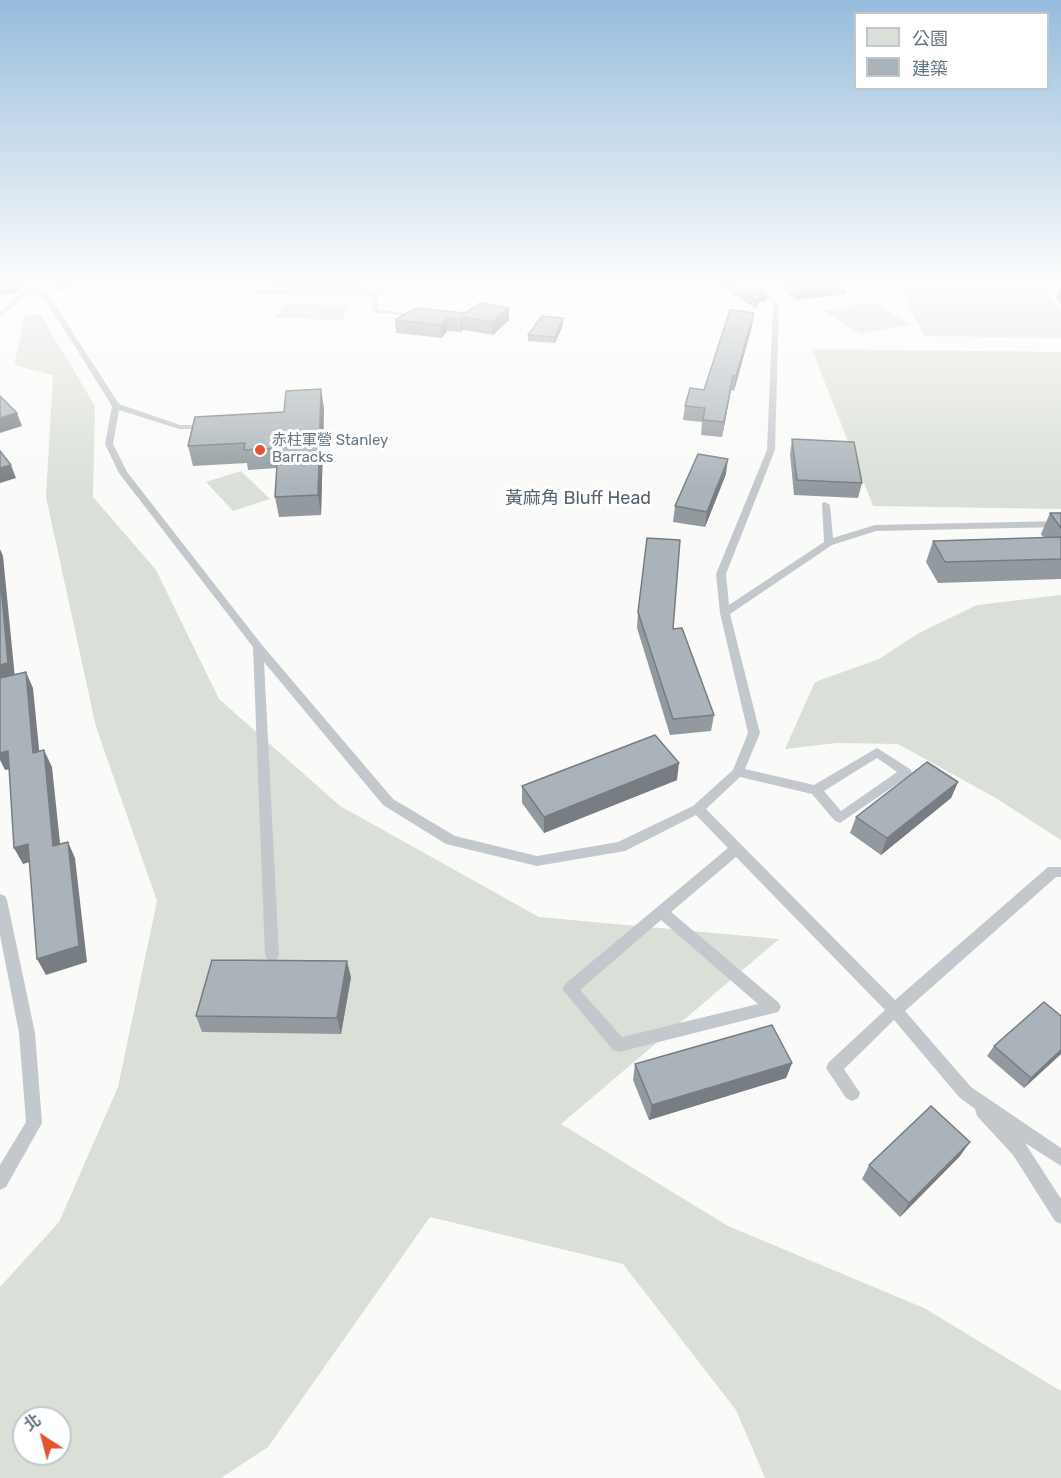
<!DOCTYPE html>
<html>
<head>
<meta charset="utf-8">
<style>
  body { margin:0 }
  #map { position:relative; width:1061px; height:1478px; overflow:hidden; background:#fafaf8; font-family:Rubik,"Noto Sans TC",sans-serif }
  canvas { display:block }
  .legend { position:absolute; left:854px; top:12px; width:195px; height:78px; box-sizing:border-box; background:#fff; border:2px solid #c1c8cd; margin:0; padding:8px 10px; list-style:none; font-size:18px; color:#657683 }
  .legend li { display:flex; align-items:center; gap:12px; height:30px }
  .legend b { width:30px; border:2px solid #c1c8cd }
  .north { position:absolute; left:12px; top:1406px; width:60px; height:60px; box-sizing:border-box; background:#fff; border:2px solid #c1c8cd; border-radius:50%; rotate:324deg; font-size:16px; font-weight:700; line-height:24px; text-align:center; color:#657683 }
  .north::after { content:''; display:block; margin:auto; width:21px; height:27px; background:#e4572e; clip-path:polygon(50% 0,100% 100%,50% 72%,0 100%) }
</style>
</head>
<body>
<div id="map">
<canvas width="1061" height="1478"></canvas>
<ul class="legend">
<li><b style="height:16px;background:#dadfd7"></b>公園</li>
<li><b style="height:16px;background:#aab3b9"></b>建築</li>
</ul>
<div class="north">北</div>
</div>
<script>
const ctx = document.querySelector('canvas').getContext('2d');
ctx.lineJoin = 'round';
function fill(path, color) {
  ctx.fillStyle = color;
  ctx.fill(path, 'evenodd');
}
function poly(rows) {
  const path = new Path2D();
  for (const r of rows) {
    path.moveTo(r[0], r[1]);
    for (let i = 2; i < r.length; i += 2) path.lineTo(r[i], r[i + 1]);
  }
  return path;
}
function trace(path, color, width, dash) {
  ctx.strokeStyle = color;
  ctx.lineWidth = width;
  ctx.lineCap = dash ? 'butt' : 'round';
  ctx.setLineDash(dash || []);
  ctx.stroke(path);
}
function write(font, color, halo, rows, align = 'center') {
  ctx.font = font + ' Rubik,"Noto Sans TC",sans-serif';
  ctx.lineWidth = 6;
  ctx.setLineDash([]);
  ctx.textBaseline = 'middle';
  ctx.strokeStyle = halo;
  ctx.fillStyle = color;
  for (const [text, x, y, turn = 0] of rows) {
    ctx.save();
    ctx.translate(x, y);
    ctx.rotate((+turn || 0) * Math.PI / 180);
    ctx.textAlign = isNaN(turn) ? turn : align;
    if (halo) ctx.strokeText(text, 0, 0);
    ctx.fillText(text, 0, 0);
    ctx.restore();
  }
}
fill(poly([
  [896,282,1038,282,1061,310,1061,338,925,336],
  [873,302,911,324,861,334,824,311],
  [285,303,350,306,342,320,275,318],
  [40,314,95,406,93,497,156,570,219,699,340,806,539,917,779,939,561,1124,728,1226,924,1308,1061,1391,1061,1478,765,1478,736,1410,623,1264,430,1217,268,1447,221,1478,0,1478,0,1287,59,1222,118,1087,157,901,96,727,46,497,53,375,14,365,25,316],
  [24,1418,60,1418,60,1454,24,1454],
  [812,349,1061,352,1061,509,873,506],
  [241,471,270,499,233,511,206,482],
  [1061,595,1061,840,994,797,898,744,837,743,785,749,815,682,879,659,919,633,977,605]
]), '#dadfd7');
fill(poly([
  [26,282,33,282,52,300,119,404,180,425,210,425,211,427,207,429,179,429,119,410,113,444,127,472,262,645,393,799,455,836,537,856,618,842,693,806,733,770,748,733,720,613,716,574,767,450,773,305,761,293,743,282,751,282,765,291,779,305,775,450,726,574,729,605,824,542,822,503,825,502,830,505,833,538,875,525,1061,521,1061,527,876,531,832,545,730,614,760,733,745,769,814,785,877,748,910,769,912,772,910,775,840,823,835,821,812,794,740,777,706,809,895,1000,1048,867,1061,867,1061,877,1056,877,905,1011,971,1087,1061,1148,1061,1166,1025,1143,1061,1199,1061,1224,1055,1221,1013,1155,977,1116,975,1109,959,1097,894,1020,844,1069,860,1093,858,1098,852,1101,846,1098,826,1068,828,1063,885,1010,736,857,671,912,778,1002,781,1007,778,1012,619,1052,613,1050,562,989,565,984,728,848,696,815,625,851,537,866,446,844,383,805,264,662,279,955,277,959,272,961,267,959,265,955,253,647,119,473,105,444,112,406,47,302,33,289,0,318,0,312,29,286,26,282],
  [877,758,897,772,841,811,824,791,877,758],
  [661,920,758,1004,622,1037,580,990,661,920],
  [392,282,401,282,377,294,378,309,418,315,421,317,420,318,373,312,371,295,253,294,250,292,253,290,373,291,392,282],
  [0,894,5,896,7,900,35,1033,42,1123,6,1187,0,1190,0,1165,26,1122,19,1033,0,935,0,894]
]), '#c3c8cc');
fill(poly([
  [37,282,87,282,87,284,57,290,52,285,42,288],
  [266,282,367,282,365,289,267,288],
  [713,282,751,282,766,301,759,302,757,309],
  [777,282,848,282,847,282,845,294,796,300,776,285],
  [1060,287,1061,287,1061,304,1056,298],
  [416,308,509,320,493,335,463,330,461,332,447,331,442,338,396,333,395,320],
  [563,325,555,343,528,341,528,335],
  [752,326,734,391,731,390,722,437,701,435,702,422,683,420,685,406,704,390],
  [324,408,321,515,279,517,275,497,277,468,248,470,247,463,193,466,188,446,284,412],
  [792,439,862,483,858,498,794,495,790,454],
  [726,474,705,527,673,522,675,506],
  [1050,513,1061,513,1061,579,938,583,926,562,933,541,1044,538,1041,534],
  [638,612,714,715,711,731,670,735,637,628],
  [677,780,544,833,522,803,522,786],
  [958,782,951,798,881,855,850,833,856,817],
  [351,977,341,1034,202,1032,196,1016],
  [994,1046,1061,1054,1024,1088,987,1056],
  [792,1063,786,1078,649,1120,633,1080,635,1064],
  [960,1156,900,1217,862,1179,869,1165]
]), '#929a9f');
fill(poly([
  [4,282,25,282,26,286,19,292,0,296,0,283],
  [40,282,51,282,52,285,42,288],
  [54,282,87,282,87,284,57,290],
  [814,282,848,282,847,282,845,294,796,300,799,284],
  [767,294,766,301,759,302,757,309,760,295],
  [509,308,509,320,493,335,492,322],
  [754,313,752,326,734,391,736,376],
  [463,317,463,330,461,332,461,320],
  [447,318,447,331,442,338,441,325],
  [563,318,563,325,555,343,555,337],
  [733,376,731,390,722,437,724,422],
  [321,389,324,408,321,515,318,495],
  [17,413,22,426,0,433,0,418],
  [728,459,726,474,705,527,707,512],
  [11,465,16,478,0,483,0,468],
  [0,549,3,556,15,678,0,681],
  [26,672,33,688,41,769,33,753],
  [44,750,52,767,62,862,53,846],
  [8,751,16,768,5,770,0,760,0,753],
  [679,763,677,780,544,833,544,817],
  [958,782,951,798,881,855,887,838],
  [68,842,75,858,87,962,46,975,37,959],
  [28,844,37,860,23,864,14,848],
  [347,961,351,977,341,1034,337,1018],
  [1061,1050,1061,1054,1024,1088,1031,1078],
  [792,1063,786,1078,649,1120,652,1105],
  [970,1142,960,1156,900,1217,909,1203]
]), '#777d82');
const building = poly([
  [726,282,751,282,767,294,760,295,758,302,726,282],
  [796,282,814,282,799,284,796,282],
  [480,303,509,308,492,322,463,317,461,320,447,318,441,325,395,320,416,308,465,313,480,303],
  [730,310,754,313,736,376,733,376,724,422,703,420,705,408,685,406,690,388,704,390,730,310],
  [542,316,563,318,555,337,528,335,542,316],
  [321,389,318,495,275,497,278,448,244,450,245,443,188,446,195,417,284,412,286,391,321,389],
  [0,396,17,413,0,418,0,396],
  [792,439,854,442,862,483,797,480,792,439],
  [0,451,11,465,0,468,0,451],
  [698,454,728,459,707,512,675,506,698,454],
  [1050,513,1061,513,1061,528,1050,513],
  [1061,537,1061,559,945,562,933,541,1061,537],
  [647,538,680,540,673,629,682,628,714,715,673,719,638,612,647,538],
  [0,574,8,663,0,665,0,574],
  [26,672,33,753,44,750,53,846,68,842,79,946,37,959,28,844,14,848,8,751,0,753,0,678,26,672],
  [655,735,679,763,544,817,522,786,655,735],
  [927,762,958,782,887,838,856,817,927,762],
  [212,960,347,961,337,1018,196,1016,212,960],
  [1044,1002,1061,1016,1061,1050,1031,1078,994,1046,1044,1002],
  [772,1025,792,1063,652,1105,635,1064,772,1025],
  [931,1106,970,1142,909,1203,869,1165,931,1106]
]);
fill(building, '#aab3b9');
trace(building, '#777d82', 1.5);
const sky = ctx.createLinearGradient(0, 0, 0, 489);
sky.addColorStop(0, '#96bcdc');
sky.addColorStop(0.58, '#fdfdfc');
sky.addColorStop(1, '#fdfdfc00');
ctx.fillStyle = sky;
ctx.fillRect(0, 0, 1061, 489);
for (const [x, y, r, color] of [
  [260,450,6,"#e4572e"]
]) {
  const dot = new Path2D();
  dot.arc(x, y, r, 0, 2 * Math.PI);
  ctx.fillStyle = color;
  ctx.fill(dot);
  trace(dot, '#fff', 2);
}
write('15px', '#657683', '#fff', [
  ["赤柱軍營 Stanley",272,441],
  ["Barracks",272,458]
], 'left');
write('18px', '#57646e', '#fff', [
  ["黃麻角 Bluff Head",578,499]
]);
</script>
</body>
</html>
